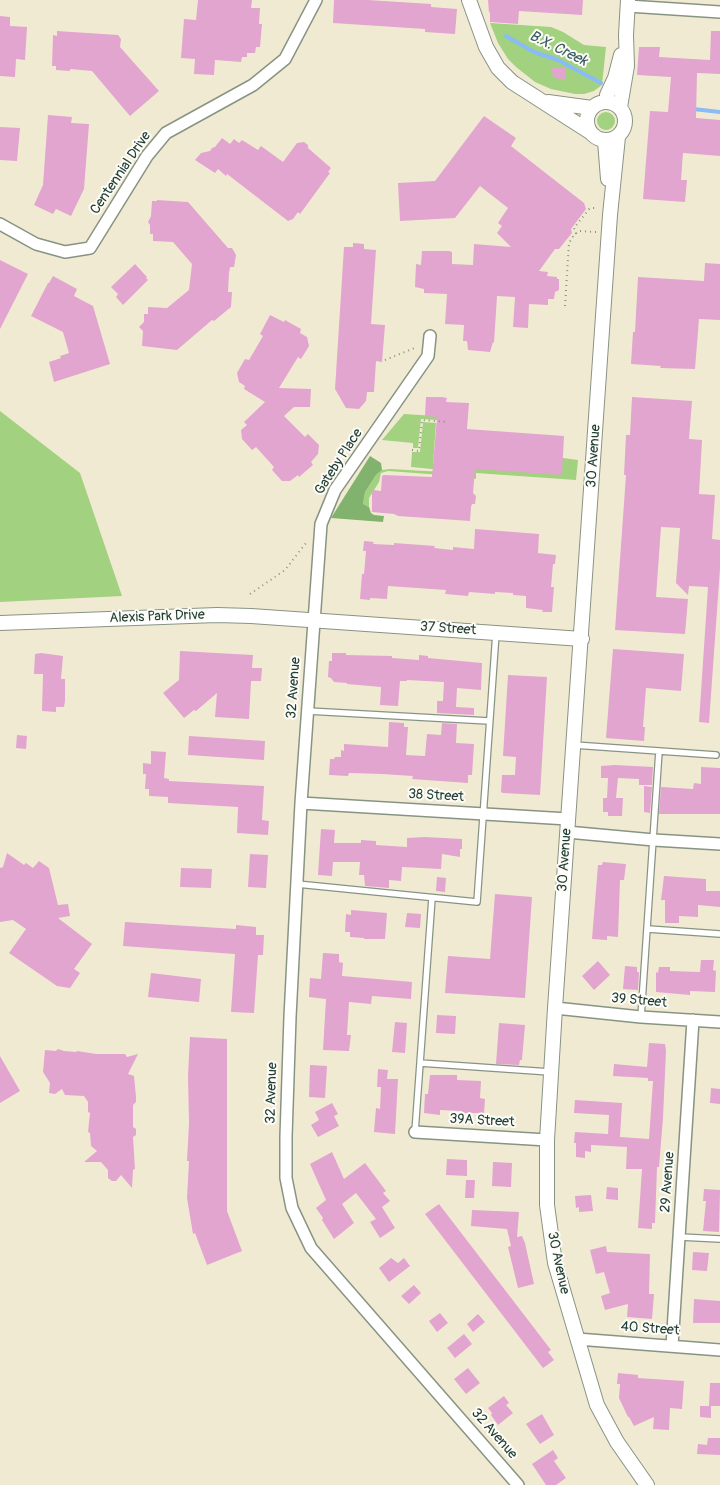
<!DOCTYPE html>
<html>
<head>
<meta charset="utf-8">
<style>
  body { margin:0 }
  canvas { display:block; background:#f1ead2 }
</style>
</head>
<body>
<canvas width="720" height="1485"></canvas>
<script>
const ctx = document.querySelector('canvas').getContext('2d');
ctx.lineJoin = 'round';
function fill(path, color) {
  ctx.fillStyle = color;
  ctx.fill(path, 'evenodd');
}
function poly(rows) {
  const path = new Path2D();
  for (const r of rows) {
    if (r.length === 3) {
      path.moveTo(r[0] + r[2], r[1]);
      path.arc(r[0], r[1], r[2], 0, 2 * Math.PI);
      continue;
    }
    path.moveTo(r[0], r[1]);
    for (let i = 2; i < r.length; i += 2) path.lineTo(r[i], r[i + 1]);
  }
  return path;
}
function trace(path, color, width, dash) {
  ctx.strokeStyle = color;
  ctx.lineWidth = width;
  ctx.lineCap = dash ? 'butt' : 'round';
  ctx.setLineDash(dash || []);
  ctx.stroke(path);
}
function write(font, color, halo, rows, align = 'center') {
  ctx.font = font + ' Pangolin,sans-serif';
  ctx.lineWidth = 4;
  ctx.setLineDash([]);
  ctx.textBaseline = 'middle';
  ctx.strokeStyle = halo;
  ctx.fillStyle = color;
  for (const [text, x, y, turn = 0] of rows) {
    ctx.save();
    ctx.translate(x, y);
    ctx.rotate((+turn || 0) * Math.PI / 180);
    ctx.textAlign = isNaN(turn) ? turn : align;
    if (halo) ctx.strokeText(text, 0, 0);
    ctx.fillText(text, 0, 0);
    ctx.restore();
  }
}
fill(poly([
  [490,23,551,27,563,32,584,45,606,47,602,85,594,91,584,94,575,94,551,89,535,82,516,67,508,59,498,43],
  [606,121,9],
  [0,411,80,473,122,596,0,602],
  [404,414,467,418,467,422,421,419,418,448,413,448,413,443,382,440],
  [423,422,436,423,433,465,563,458,578,460,576,480,476,473,476,479,470,478,469,477,388,471,381,473,379,482,369,498,369,507,363,504,365,492,376,475,382,470,390,469,443,472,443,470,411,467,412,452,420,452]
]), '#a2d17f');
fill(poly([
  [370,456,381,463,382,470,376,475,365,492,363,504,369,507,371,513,374,515,384,516,383,522,331,518]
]), '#81b36e');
trace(poly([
  [506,36,534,52,558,60,601,83],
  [693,109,720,112]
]), '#89bbf6', 4);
fill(poly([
  [198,0,252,0,251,8,260,8,259,24,262,24,260,47,256,47,255,53,247,53,247,57,242,57,241,62,215,60,214,75,194,74,195,59,181,58,184,19,196,20],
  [334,0,368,0,431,4,431,7,457,9,455,34,425,32,425,29,333,23],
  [488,0,583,0,582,15,519,11,518,24,490,22,490,12,489,13],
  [0,16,10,17,10,26,27,27,25,60,16,59,15,77,0,76],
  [57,31,118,35,121,39,120,47,159,91,130,116,92,71,70,69,70,71,56,70,56,66,52,66,53,35,57,36],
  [711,31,720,31,720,74,697,73,696,118,720,120,720,156,683,153,681,180,687,180,685,202,643,199,650,111,668,112,671,77,637,75,639,47,660,47,659,57,710,60],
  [552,68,565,68,565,79,553,78],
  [48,115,72,117,71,123,89,124,84,189,71,216,56,209,53,214,34,205,43,185],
  [484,116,516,138,511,146,584,203,586,209,571,229,572,233,559,249,555,249,539,271,548,272,547,276,557,277,557,279,559,279,559,290,555,292,554,299,548,299,548,305,529,304,528,328,513,327,515,297,497,296,494,343,493,342,490,352,468,350,467,341,463,341,464,325,445,324,447,294,424,293,424,289,415,287,416,264,421,265,422,251,449,251,452,252,452,264,473,265,474,244,511,247,497,233,502,226,498,223,508,208,480,186,455,218,400,221,398,183,435,181],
  [0,127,20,128,17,161,0,160],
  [222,138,230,144,234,139,239,143,242,140,258,150,261,146,283,162,297,143,304,142,308,145,308,148,331,168,328,172,330,173,300,214,298,212,293,219,288,221,227,174,226,176,218,169,215,173,195,160,201,153,210,151,212,148,215,147],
  [157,200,188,202,228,248,232,248,236,255,234,267,230,267,229,273,228,292,232,292,231,307,214,321,212,320,177,350,142,346,143,331,139,327,144,322,144,314,148,314,148,307,167,308,189,290,192,264,173,242,153,241,153,234,150,234,150,225,148,222,151,216,152,201,157,201],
  [353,243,364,244,364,249,376,250,371,324,385,325,382,362,376,361,374,392,367,392,366,401,359,409,346,408,335,389,344,247,353,247],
  [0,260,28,274,0,329],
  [705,263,720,264,720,320,699,319,695,369,660,368,661,366,631,364,633,332,635,332,638,277,704,281],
  [135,264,147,277,146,278,148,280,123,305,116,297,118,294,111,287],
  [53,276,77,289,74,296,93,306,110,364,54,382,49,362,61,358,60,356,69,353,63,332,31,316,48,283,49,283],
  [270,315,284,322,285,320,301,329,300,333,307,337,309,346,301,359,298,357,279,388,311,389,310,407,294,407,284,416,305,437,308,434,319,445,318,454,311,462,313,465,299,477,298,475,290,481,282,481,272,470,274,467,256,447,252,450,242,439,241,430,247,425,244,422,265,402,244,389,245,386,239,382,237,373,245,359,249,360,263,336,260,334],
  [426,397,442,397,447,398,446,402,469,403,467,429,564,436,562,475,475,469,473,493,476,496,475,504,472,504,471,507,470,521,398,516,394,514,372,512,372,493,373,490,381,491,382,476,384,475,432,477,437,417,425,416],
  [632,397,692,401,689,439,702,440,699,494,715,495,712,539,720,540,720,568,709,723,699,722,708,587,689,586,688,595,676,583,680,528,661,527,656,597,688,599,685,634,615,630,626,475,624,475,626,435,630,435],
  [475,529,539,534,538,553,556,555,555,564,553,564,551,587,554,587,552,612,542,612,543,610,526,608,526,596,513,595,513,593,495,592,495,594,469,592,468,596,445,594,446,590,388,586,387,599,370,598,370,600,360,599,362,574,364,574,366,551,363,551,364,541,374,542,373,544,394,545,394,543,435,546,434,548,453,550,453,547,474,549],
  [613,649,684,654,681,691,646,688,643,727,645,727,644,741,606,738],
  [180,651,253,655,252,668,262,668,261,681,251,681,249,719,215,717,217,693,196,711,194,710,184,718,163,693,179,680],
  [41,653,63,656,61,679,65,679,65,701,64,707,56,707,56,712,42,711,43,674,34,674,35,654],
  [332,653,346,653,346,655,392,656,392,658,419,660,419,655,428,656,428,658,482,663,481,690,457,688,456,707,474,708,474,715,437,713,437,701,443,701,444,682,407,680,407,681,400,681,398,706,380,705,381,687,347,684,347,683,334,682,331,678,328,677,329,661,332,661],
  [508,675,547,677,540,795,503,793,501,792,502,775,515,775,516,757,503,756],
  [389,722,404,723,404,727,408,727,406,755,425,756,427,734,441,735,442,723,457,724,456,743,474,744,472,775,468,775,468,783,412,779,413,776,382,774,349,773,348,776,329,775,330,759,334,759,335,757,341,757,341,750,344,751,344,744,388,747],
  [17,735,27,736,26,749,16,748],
  [189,736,265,741,264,760,188,755],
  [151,751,166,752,164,778,169,779,169,781,264,786,262,820,269,821,268,835,237,833,238,807,168,803,168,797,149,796,149,789,145,789,146,774,143,774,143,763,151,764],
  [615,765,653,767,652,785,639,785,639,779,618,778,616,798,623,798,622,816,608,816,608,812,603,812,603,798,607,798,608,778,601,778,601,766],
  [701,767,720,768,720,814,659,814,661,787,693,789,694,783,701,784],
  [644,786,652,787,650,813,644,812],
  [321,829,335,830,334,843,361,843,361,840,376,841,376,845,407,847,407,838,425,837,462,839,462,849,460,849,460,857,442,854,441,869,402,867,401,881,389,880,389,888,365,886,364,875,359,875,360,862,333,862,332,876,318,875],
  [7,853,24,865,26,863,33,868,39,861,49,868,58,905,68,904,70,916,58,918,92,944,74,969,80,973,70,988,57,986,9,953,26,929,13,920,0,922,0,868,3,867],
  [250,854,268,855,266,888,248,887],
  [603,862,626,864,624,880,620,880,618,937,607,936,607,940,592,939,598,865,602,865],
  [181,868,212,869,211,888,180,887],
  [664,876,706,879,706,891,720,891,720,907,698,905,698,917,679,916,679,923,665,923,665,900,661,900],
  [437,877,446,878,445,892,436,891],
  [495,894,532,897,525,998,445,993,448,956,490,959],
  [351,910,387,913,385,939,364,939,364,938,350,937,350,932,345,932,346,914,351,915],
  [407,913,421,914,420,928,405,927],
  [125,922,236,929,236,925,256,927,256,935,264,935,263,955,258,955,254,1013,231,1012,235,954,123,946],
  [323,953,339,954,339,962,343,963,342,976,412,982,411,999,372,996,371,1004,349,1002,347,1035,351,1035,349,1051,323,1050,326,999,309,997,310,978,321,979],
  [701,960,714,960,713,970,716,971,715,992,690,991,690,995,656,992,656,972,658,973,659,967,670,967,670,971,700,972],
  [598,961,610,975,594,990,582,976],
  [625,966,637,967,637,972,639,972,638,990,623,989],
  [151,973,201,979,199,1002,148,997],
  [437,1015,456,1016,455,1034,436,1033],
  [395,1022,407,1023,405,1053,392,1052],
  [499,1023,525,1025,522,1060,520,1060,519,1065,496,1064],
  [190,1037,227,1039,227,1211,242,1251,207,1265,195,1233,193,1234,187,1198,189,1161,187,1161,189,1123,188,1076],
  [649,1043,665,1044,666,1051,663,1118,659,1167,657,1167,655,1223,652,1223,652,1229,638,1228,642,1169,626,1169,627,1147,591,1145,591,1152,585,1151,585,1158,576,1157,576,1143,574,1143,575,1132,608,1134,609,1115,574,1113,575,1100,622,1103,620,1137,649,1139,653,1081,648,1081,648,1078,613,1076,614,1064,647,1067],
  [58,1049,64,1051,76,1052,77,1051,96,1054,125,1054,127,1057,138,1054,128,1074,134,1076,136,1097,136,1102,133,1105,133,1127,136,1129,136,1135,133,1137,135,1169,133,1170,132,1188,121,1175,116,1181,112,1181,108,1178,108,1170,101,1162,84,1162,97,1151,91,1146,90,1133,88,1132,90,1113,88,1112,88,1102,84,1096,65,1095,62,1089,55,1094,49,1093,50,1083,43,1072,45,1050,56,1051],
  [0,1056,20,1091,0,1103],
  [310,1065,327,1066,325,1098,309,1097],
  [378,1069,388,1070,387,1079,398,1079,395,1134,374,1132,376,1108,380,1109,381,1087,377,1087],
  [430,1075,457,1075,457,1080,481,1081,480,1098,485,1099,484,1113,461,1113,462,1111,440,1110,440,1115,424,1113,425,1094,428,1094],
  [711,1088,720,1089,720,1104,710,1103],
  [332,1103,338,1114,334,1116,339,1126,318,1137,311,1125,319,1120,315,1112],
  [332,1152,344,1179,365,1163,386,1191,383,1193,390,1201,382,1207,395,1228,380,1238,370,1222,376,1219,356,1193,342,1204,354,1223,334,1239,322,1220,323,1218,316,1208,326,1200,310,1164],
  [447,1159,467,1160,467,1176,446,1175],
  [493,1162,512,1163,511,1187,492,1186],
  [466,1180,475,1180,474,1198,465,1198],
  [607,1187,618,1188,618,1200,606,1199],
  [704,1189,720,1190,719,1232,703,1231,706,1201,703,1201],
  [591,1195,593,1211,579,1212,579,1207,576,1208,575,1196],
  [439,1204,551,1350,548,1352,554,1360,543,1368,425,1214],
  [472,1210,519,1212,517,1237,522,1236,525,1243,534,1284,518,1288,508,1247,511,1246,507,1229,471,1226],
  [606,1246,607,1252,650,1254,649,1294,654,1294,652,1319,627,1317,628,1304,605,1310,601,1296,610,1293,604,1272,596,1274,590,1250],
  [693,1252,709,1253,707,1271,692,1270],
  [391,1258,398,1263,404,1258,410,1266,389,1282,379,1268],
  [414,1285,421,1293,409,1304,401,1296],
  [694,1299,720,1301,720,1323,693,1323],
  [440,1313,448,1323,437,1332,429,1321],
  [478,1314,485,1322,473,1332,467,1324],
  [464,1334,472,1344,455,1358,447,1348],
  [468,1368,480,1383,466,1394,454,1379],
  [618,1373,638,1375,638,1378,684,1381,682,1409,670,1408,669,1430,653,1429,654,1417,634,1426,629,1417,628,1417,619,1398,620,1384,617,1384],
  [710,1383,720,1383,720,1406,709,1406],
  [504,1396,509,1403,506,1405,513,1413,498,1425,491,1415,492,1413,488,1408],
  [700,1406,711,1406,711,1418,700,1417],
  [542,1414,554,1435,540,1444,526,1424],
  [708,1438,720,1438,720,1455,697,1454,698,1444,707,1445],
  [553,1450,558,1458,554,1461,566,1478,556,1485,546,1485,532,1464]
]), '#e2a5cf');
const service = poly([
  [308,711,489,721],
  [574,745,716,755],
  [297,884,477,902,496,633],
  [648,929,720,934],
  [641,1017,659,751],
  [420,1063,550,1072],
  [415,1132,432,898],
  [680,1237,720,1239]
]);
const minor = poly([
  [628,6,720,12],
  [0,224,36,244,65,252,90,248,147,156,166,133,253,85,285,59,316,0],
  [430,336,428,356,335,490,321,524,301,803,290,1017,286,1137,286,1178,292,1208,311,1248,518,1485],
  [301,803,568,819],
  [567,832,654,840,720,844],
  [555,1008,641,1017,720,1022],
  [415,1132,547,1140],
  [577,1339,720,1350],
  [672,1346,693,1020]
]);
const tertiary = poly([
  [469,0,486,47,498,68,512,82,590,132],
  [607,101,607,95,615,78,621,55],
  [606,121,19],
  [548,102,592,108],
  [620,107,627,66,626,35,628,0],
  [618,137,610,215,555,1008,547,1140,547,1205,555,1263,597,1405,617,1442,647,1485],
  [605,141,608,179],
  [0,623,217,615,251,616,582,639]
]);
trace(service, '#889483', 8);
trace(minor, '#889483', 14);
trace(tertiary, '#889483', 16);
trace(poly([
  [576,234,574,228,590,208,597,208],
  [565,306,569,243,574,235,579,231,596,232],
  [385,360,417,347],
  [412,450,419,451,422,420,448,422],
  [250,594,285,570,306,543]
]), '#889483', 2, [1, 4]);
trace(service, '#fff', 5.5);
trace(minor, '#fff', 11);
trace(tertiary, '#fff', 14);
write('14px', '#1f3d34', '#fdfcf7', [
  ["Centennial Drive",121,173,-56],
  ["30 Avenue",594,456,-86],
  ["Gateby Place",339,462,-57],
  ["Alexis Park Drive",157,617,-2],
  ["37 Street",448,629,4],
  ["32 Avenue",294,688,-86],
  ["38 Street",436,796,3],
  ["30 Avenue",565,860,-86],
  ["39 Street",639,1001,5],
  ["32 Avenue",272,1093,-88],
  ["39A Street",482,1121,3],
  ["29 Avenue",668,1182,-86],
  ["30 Avenue",558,1263,78],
  ["40 Street",650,1329,4],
  ["32 Avenue",494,1434,49]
]);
write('italic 15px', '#3a5c64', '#fdfcf7', [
  ["B.X. Creek",558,49,26]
]);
</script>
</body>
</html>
